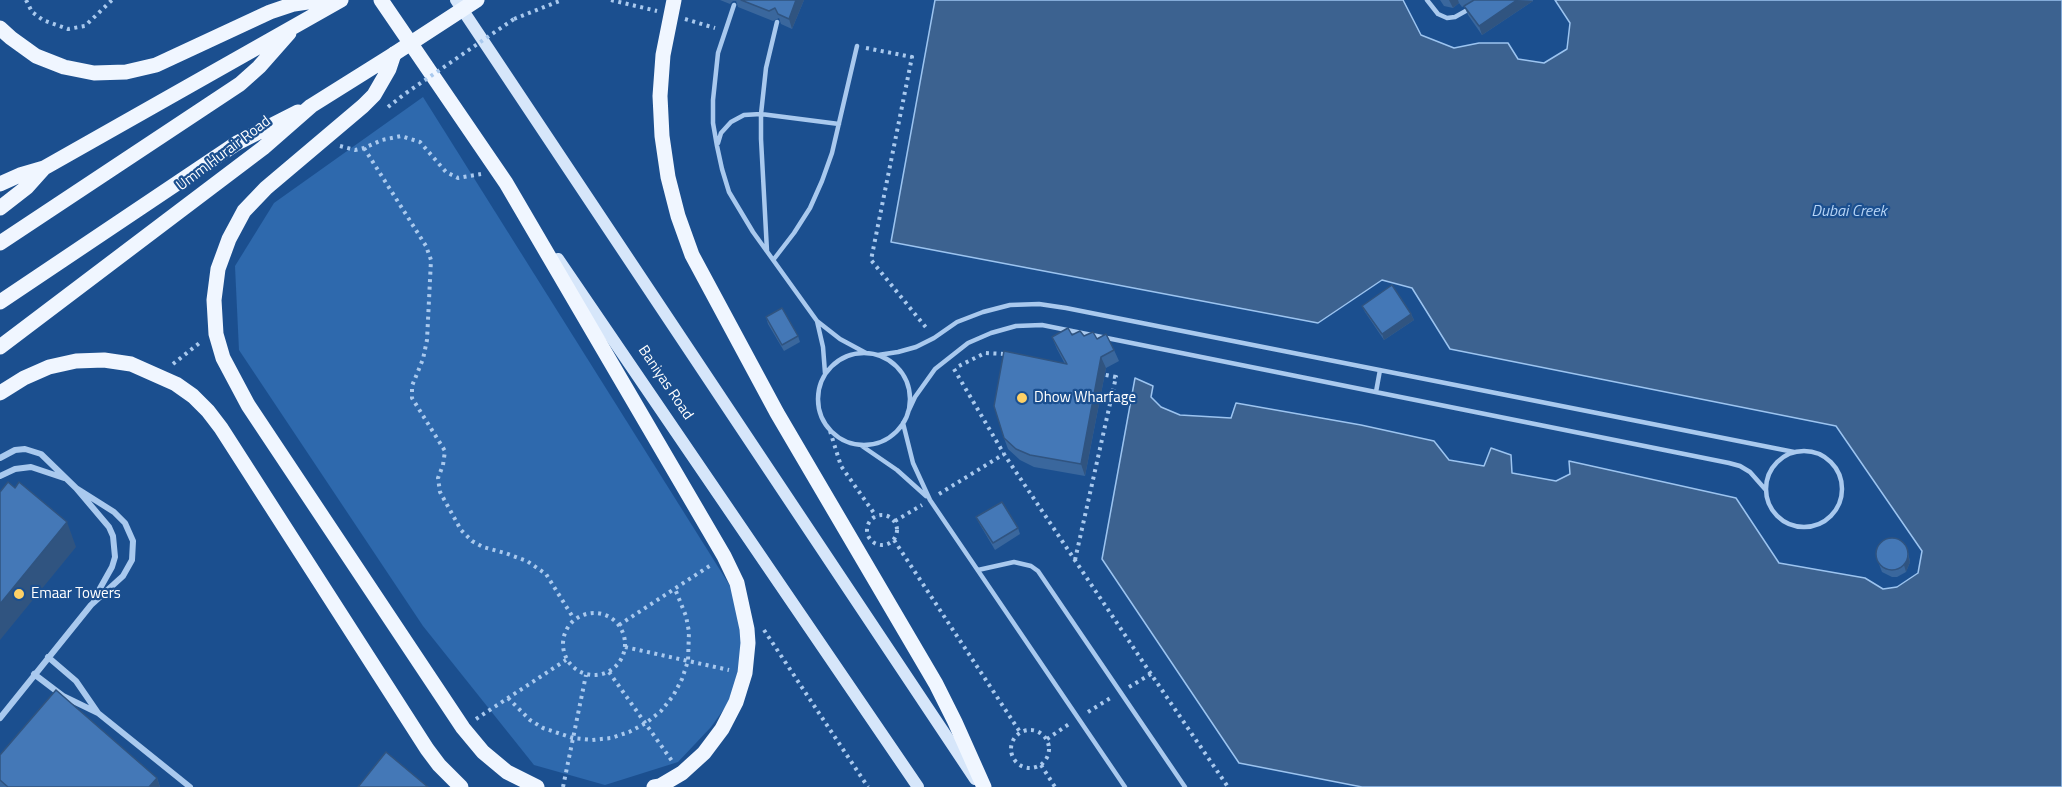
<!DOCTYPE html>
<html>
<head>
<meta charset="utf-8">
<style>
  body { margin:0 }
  canvas { display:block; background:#1b4f8f }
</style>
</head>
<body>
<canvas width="2062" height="787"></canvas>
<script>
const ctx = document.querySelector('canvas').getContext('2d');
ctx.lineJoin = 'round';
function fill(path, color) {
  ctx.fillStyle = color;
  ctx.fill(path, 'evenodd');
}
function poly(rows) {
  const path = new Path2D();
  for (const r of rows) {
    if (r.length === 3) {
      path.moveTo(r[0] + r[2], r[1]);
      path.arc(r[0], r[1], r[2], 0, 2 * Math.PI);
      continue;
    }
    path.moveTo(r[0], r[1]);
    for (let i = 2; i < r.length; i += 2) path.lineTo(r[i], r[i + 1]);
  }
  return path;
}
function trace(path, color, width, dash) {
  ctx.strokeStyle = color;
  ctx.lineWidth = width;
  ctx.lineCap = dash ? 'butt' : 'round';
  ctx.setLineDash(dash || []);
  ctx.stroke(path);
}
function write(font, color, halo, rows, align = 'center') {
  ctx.font = font + ' "Titillium Web",sans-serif';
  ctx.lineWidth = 4.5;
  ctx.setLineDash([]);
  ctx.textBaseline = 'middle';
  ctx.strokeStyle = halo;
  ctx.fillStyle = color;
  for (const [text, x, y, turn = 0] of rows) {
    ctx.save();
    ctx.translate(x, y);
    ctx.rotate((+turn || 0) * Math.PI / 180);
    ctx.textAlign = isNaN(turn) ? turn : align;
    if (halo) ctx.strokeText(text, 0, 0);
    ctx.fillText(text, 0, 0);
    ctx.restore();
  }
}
fill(poly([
  [423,97,737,597,744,658,734,695,711,727,678,762,605,785,534,765,423,626,239,350,235,266,274,203]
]), '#2e69ad');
const water = poly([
  [935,0,1403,0,1421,35,1454,48,1479,43,1508,43,1518,59,1544,63,1567,49,1570,23,1555,0,2062,0,2062,787,1362,787,1239,763,1102,559,1135,378,1153,386,1151,397,1161,407,1180,415,1231,418,1236,403,1361,425,1434,441,1449,460,1484,466,1491,448,1511,455,1512,473,1556,481,1570,474,1569,461,1736,498,1779,563,1865,578,1883,589,1897,587,1918,573,1922,551,1836,426,1450,349,1412,288,1382,280,1318,323,891,242,935,0]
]);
fill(water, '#3c6290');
trace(water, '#9cc4f0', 1.5);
trace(poly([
  [26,0,32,12,43,20,68,29,85,26,112,0],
  [611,0,657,11],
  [514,19,562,0],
  [685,19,715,28],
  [866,48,912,57,871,260,928,330],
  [388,107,406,93],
  [340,146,355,150,364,148,382,140,401,136,420,142,446,172,458,178,481,174],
  [364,148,426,246,431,260,427,340,423,359,412,386,412,398,445,451,443,465,438,478,440,492,461,530,472,541,483,547,505,553,527,561,546,574,574,619],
  [173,364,202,341],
  [959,366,985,353,1006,354],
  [954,369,1004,454,1151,674,1228,787],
  [830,431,841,466,876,516],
  [939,494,1004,454],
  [882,530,15],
  [895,521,922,505],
  [894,540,1020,732],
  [1075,560,1116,377,1101,374],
  [594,644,31],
  [619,625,711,565],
  [764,630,868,787],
  [625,647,729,670],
  [609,672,672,761],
  [1129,687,1151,674],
  [508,698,530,720,543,728,573,738,592,740,611,738,629,732,646,723,661,711,673,696,682,679,688,661,689,632,686,616,675,589],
  [1088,712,1112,697],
  [476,719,566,660],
  [1030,749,19],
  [1047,739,1069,724],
  [1041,765,1055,787],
  [563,787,586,675]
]), '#a9c9ee', 4, [3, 4.5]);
trace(poly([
  [1427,0,1438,14,1447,18,1455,17,1471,8],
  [734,5,718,53,713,100,713,123,717,146,722,169,729,192,753,232,817,321,840,339,866,353],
  [718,143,721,133,731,122,744,115,761,114,839,124],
  [767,251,761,139,761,114,766,68,777,22],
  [774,259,794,233,810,208,822,181,832,153,857,46],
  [817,321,823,347,825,373],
  [864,399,46],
  [878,355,898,352,916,347,934,338,957,322,983,312,1010,305,1039,304,1066,308,1794,452],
  [1376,392,1380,370],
  [908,412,915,397,935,369,968,343,991,333,1016,326,1042,325,1729,463,1740,466,1750,472,1765,489],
  [903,423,913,463,930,500,1125,787],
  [862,446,897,470,926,496],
  [1804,489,38],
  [978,570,1014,562,1031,566,1038,571,1185,787]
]), '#a9c9ee', 4.5);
trace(poly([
  [0,458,15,450,25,449,41,454,76,488,109,527,113,536,115,557,112,567,94,599],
  [0,476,15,469,31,467,64,478],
  [48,657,76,681,98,713],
  [34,674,63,696,98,713,190,787],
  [0,718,91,605,123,576,132,560,133,541,125,523,114,512,76,488]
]), '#a9c9ee', 6);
trace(poly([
  [456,0,975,779],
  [558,259,918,787]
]), '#d6e6fa', 12);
trace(poly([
  [381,0,506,183,724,556,737,583,747,629,748,643,745,673,736,702,722,729,704,753,682,773,660,786,654,787],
  [674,0,663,55,660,96,662,136,668,177,678,216,692,255,777,413,936,684,955,722,984,787],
  [0,28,11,38,36,56,64,67,94,73,126,72,156,65,270,12,294,4,321,0],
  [394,54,389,69,374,95,363,106,266,188,244,211,229,239,218,269,214,300,216,334,223,358,248,405,463,728,483,752,507,772,537,787],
  [0,184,20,175,44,168],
  [0,208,27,187,44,168,341,0],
  [0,243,240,84,259,67,289,33],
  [0,302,237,143,298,112],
  [0,347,263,148,311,106,394,54],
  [0,393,24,378,49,367,76,361,104,360,131,364,176,384,193,396,208,411,221,428,427,749,439,765,461,787]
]), '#f0f6ff', 15);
trace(poly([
  [406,93,514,19]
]), '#a9c9ee', 4, [3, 4.5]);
trace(poly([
  [394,54,477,0]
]), '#f0f6ff', 15);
fill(poly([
  [720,0,804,0,792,29,781,24,779,18,773,21,738,7,736,1,733,1,730,4],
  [1440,0,1533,0,1533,1,1482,35,1468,15,1464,6,1462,7,1459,3,1453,8,1444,6],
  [1362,306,1411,314,1414,320,1384,340,1365,312],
  [766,317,798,336,800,342,784,351,768,324],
  [1072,335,1097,339,1114,350,1119,361,1106,368,1085,476,1034,467,1020,460,1008,449,1004,438,1065,364,1057,349,1052,337],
  [976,517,1018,528,1020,534,995,550,979,523],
  [1908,552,1910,562,1906,572,1897,577,1892,577,1882,572,1876,556],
  [157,778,160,787,0,787,0,780]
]), '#3a679d');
fill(poly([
  [796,0,804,0,792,29,789,19],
  [1449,0,1458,0,1459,3,1453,8],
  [1517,0,1533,1,1482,35,1479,26],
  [1411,314,1414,320,1384,340,1382,334],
  [1101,357,1106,368,1085,476,1081,464],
  [67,522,76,547,0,640,0,604],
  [1905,546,1910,562,1906,572,1904,565],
  [157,778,160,787,149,787]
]), '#305480');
const building = poly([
  [741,0,796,0,789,19,778,14,775,8,769,11,741,0],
  [1474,0,1517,0,1479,26,1464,6,1474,0],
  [1392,285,1411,314,1382,334,1362,306,1392,285],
  [782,308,798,336,782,345,766,317,782,308],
  [1068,328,1072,335,1080,331,1084,336,1093,332,1097,339,1106,334,1114,350,1101,357,1081,464,1030,455,1016,449,1004,438,994,406,1004,351,1067,364,1052,337,1068,328],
  [8,482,15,488,19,482,67,522,0,604,0,492,8,482],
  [1002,502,1018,528,993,543,976,517,1002,502],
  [1892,554,16],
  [56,690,157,778,149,787,8,787,0,780,0,755,56,690],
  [386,752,428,787,358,787,386,752]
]);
fill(building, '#4478b7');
trace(building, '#305480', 1.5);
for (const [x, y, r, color] of [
  [1022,398,6,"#ffd166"],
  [19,594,6,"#ffd166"]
]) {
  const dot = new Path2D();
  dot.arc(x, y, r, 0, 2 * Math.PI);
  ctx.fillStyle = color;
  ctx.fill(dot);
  trace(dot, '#1b4f8f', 2);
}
write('15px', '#fff', '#1b4f8f', [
  ["Umm Hurair Road",224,154,-37],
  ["Baniyas Road",665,383,56]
]);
write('15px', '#fff', '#1b4f8f', [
  ["Dhow Wharfage",1034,398],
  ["Emaar Towers",31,594]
], 'left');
write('italic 16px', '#b5d3f5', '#1b4f8f', [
  ["Dubai Creek",1849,212]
]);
</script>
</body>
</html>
